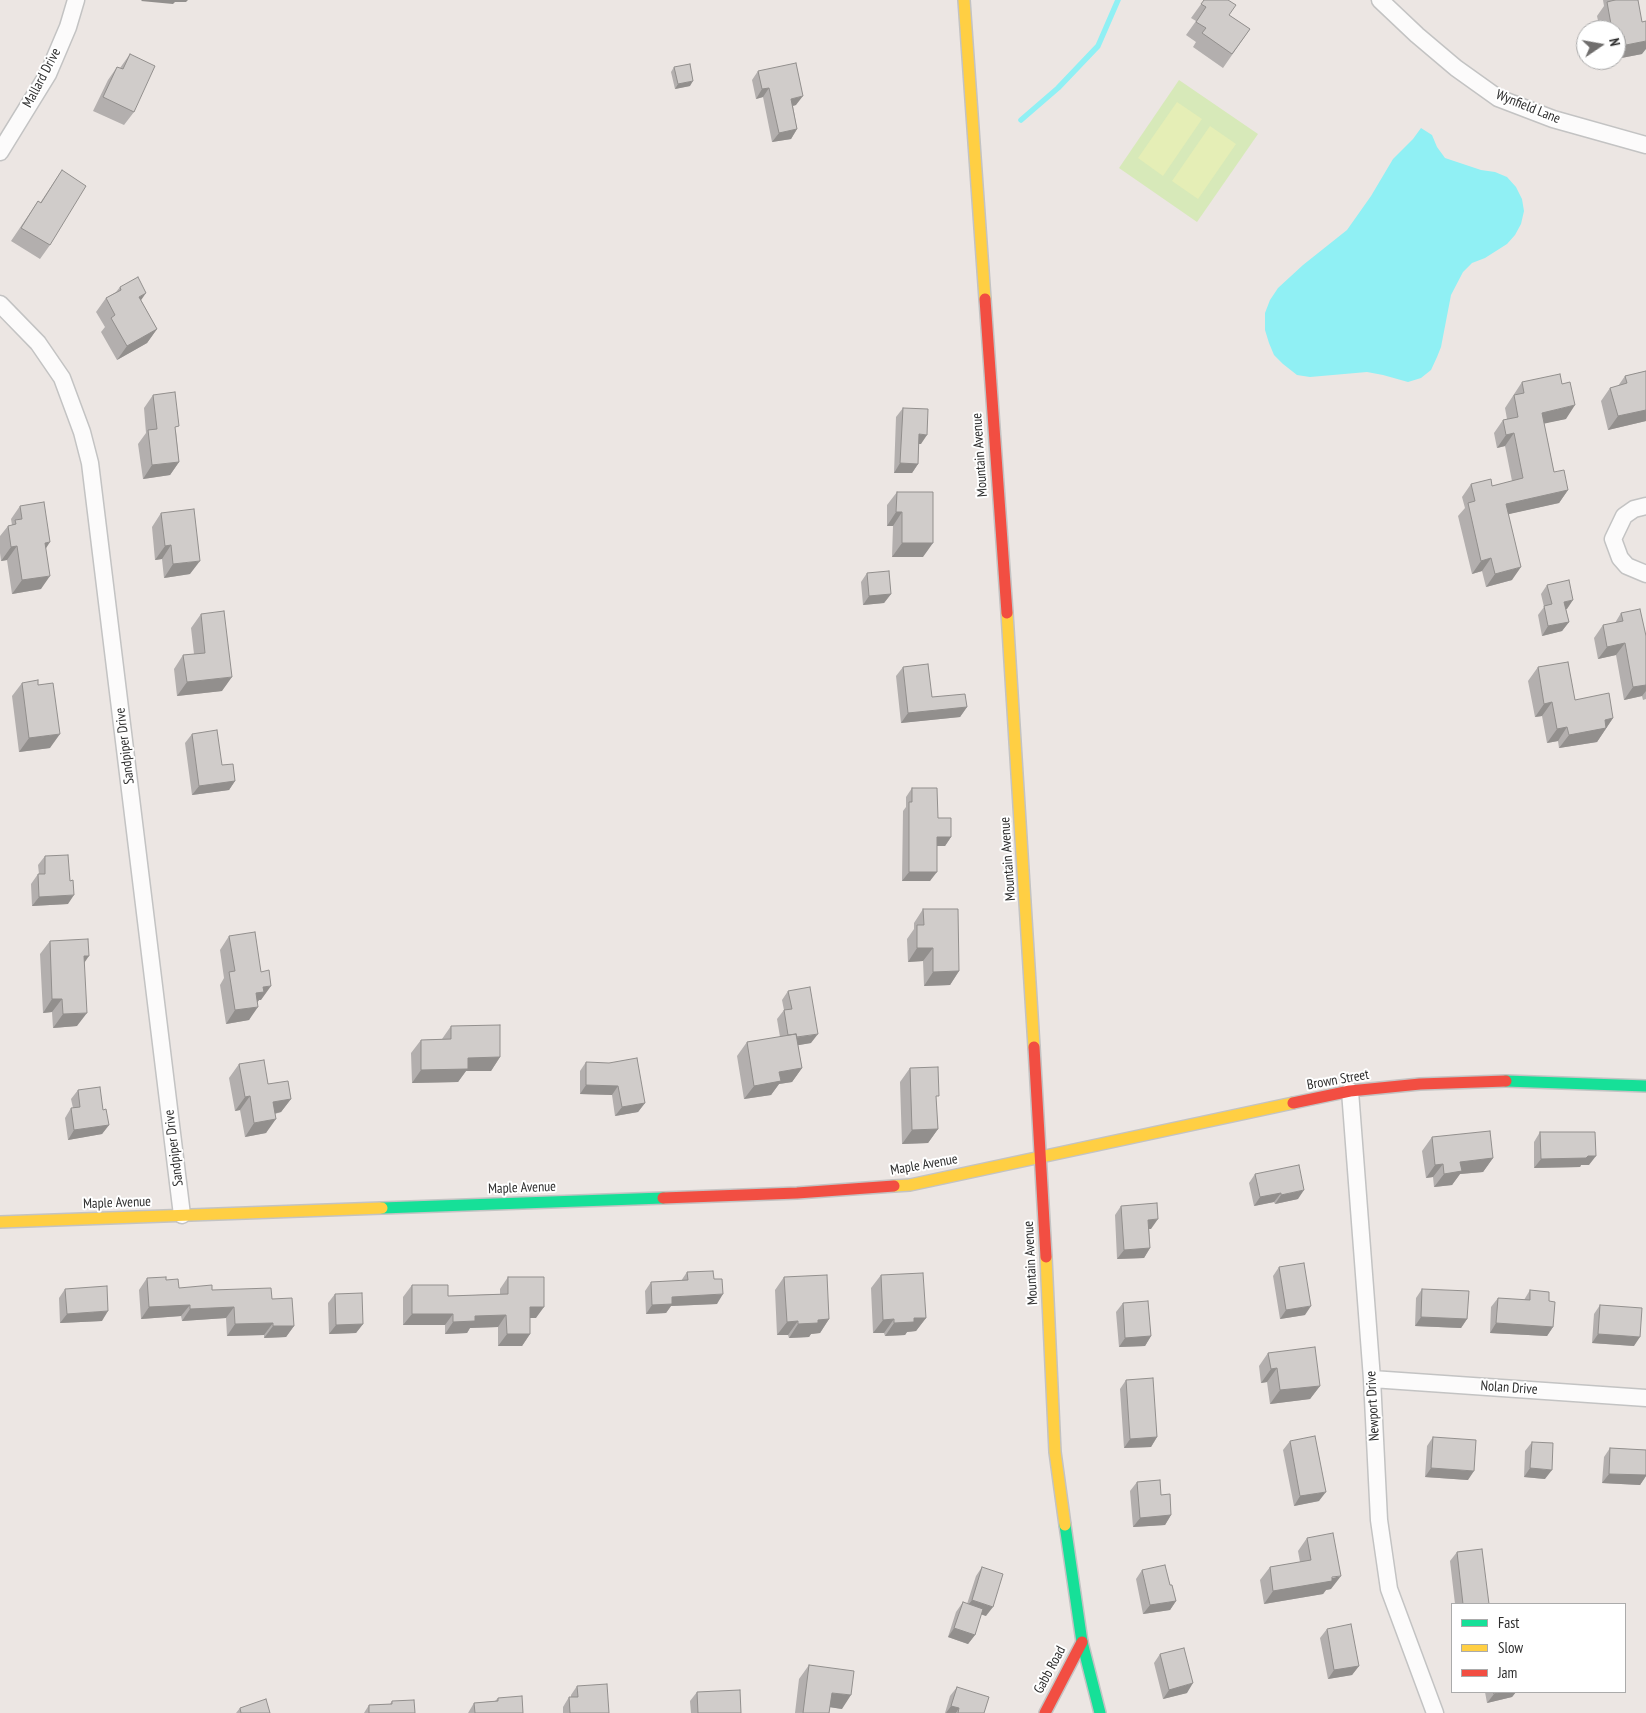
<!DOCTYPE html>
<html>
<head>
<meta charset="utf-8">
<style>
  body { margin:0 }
  #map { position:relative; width:1646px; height:1713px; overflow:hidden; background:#ece6e3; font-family:"PT Sans Narrow",sans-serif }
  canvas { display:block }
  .legend { position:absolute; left:1451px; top:1603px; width:175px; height:90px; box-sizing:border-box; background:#fff; border:1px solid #ababab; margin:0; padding:6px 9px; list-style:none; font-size:15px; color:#2e2e2e }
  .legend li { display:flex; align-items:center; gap:10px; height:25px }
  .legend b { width:25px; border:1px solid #ababab }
  .north { position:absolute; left:1576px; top:20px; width:50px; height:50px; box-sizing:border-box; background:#fff; border:1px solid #ababab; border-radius:50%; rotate:78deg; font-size:14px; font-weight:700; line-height:20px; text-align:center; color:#2e2e2e }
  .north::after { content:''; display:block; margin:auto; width:18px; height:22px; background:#706e6d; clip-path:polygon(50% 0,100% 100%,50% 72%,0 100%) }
</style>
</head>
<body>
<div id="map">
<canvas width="1646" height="1713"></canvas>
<ul class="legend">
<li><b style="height:6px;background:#16e098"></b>Fast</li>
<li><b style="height:6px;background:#ffcf43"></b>Slow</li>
<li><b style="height:6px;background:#f24e42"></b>Jam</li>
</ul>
<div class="north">N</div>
</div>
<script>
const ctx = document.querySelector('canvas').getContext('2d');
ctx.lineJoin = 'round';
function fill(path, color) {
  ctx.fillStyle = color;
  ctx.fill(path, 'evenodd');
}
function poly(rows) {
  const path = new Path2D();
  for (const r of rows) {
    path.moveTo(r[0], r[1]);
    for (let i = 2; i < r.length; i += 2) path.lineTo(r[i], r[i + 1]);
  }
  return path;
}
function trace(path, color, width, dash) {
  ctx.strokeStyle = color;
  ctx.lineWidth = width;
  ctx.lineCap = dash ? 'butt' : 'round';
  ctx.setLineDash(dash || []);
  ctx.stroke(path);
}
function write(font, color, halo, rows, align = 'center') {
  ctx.font = font + ' "PT Sans Narrow",sans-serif';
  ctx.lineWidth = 4;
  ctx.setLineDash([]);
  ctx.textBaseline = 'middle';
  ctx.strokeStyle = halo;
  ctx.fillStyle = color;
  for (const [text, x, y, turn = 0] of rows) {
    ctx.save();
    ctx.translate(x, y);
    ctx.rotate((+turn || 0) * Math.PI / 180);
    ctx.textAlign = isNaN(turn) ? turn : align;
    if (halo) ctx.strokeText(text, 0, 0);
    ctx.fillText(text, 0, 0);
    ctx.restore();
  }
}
fill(poly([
  [1179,80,1258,134,1197,222,1119,168]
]), '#d7e9b9');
fill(poly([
  [1177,102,1202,119,1163,176,1138,158],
  [1210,126,1236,144,1198,199,1172,181]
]), '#e5eeb6');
fill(poly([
  [1421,128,1432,135,1437,147,1445,158,1481,170,1495,172,1507,177,1516,187,1522,199,1524,211,1521,224,1515,235,1507,244,1485,258,1472,263,1463,272,1451,295,1441,347,1437,357,1431,370,1421,378,1408,382,1383,375,1367,372,1310,377,1297,375,1283,364,1274,355,1269,343,1265,330,1265,313,1270,300,1278,288,1303,265,1347,230,1371,196,1393,159,1413,139]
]), '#90f0f4');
trace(poly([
  [1021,120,1058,88,1098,46,1118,0]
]), '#90f0f4', 5.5);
const street = poly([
  [1380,0,1417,35,1456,68,1498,98,1553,119,1646,145],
  [0,152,48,74,68,27,76,0],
  [0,304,38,343,62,378,82,432,90,463,182,1215],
  [1646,506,1634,509,1624,516,1613,539,1620,558,1627,566,1646,574],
  [1350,1091,1372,1379,1379,1520,1389,1589,1435,1713],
  [1372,1379,1646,1398]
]);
const fast = poly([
  [1506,1081,1646,1086],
  [382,1208,663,1198],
  [1065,1525,1082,1642,1100,1713]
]);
const slow = poly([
  [964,0,985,299],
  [1007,613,1034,1047],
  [894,1186,910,1185,1293,1103],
  [0,1222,382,1208],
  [1046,1257,1055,1452,1065,1525]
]);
const jam = poly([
  [985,299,1007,613],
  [1034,1047,1046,1257],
  [1293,1103,1350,1091,1420,1084,1506,1081],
  [663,1198,797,1193,894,1186],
  [1045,1713,1082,1642]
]);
trace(street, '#c3c3c3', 19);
trace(fast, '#c3c3c3', 14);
trace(slow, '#c3c3c3', 14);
trace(jam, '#c3c3c3', 14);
trace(street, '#fcfbfb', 16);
trace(fast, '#16e098', 11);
trace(slow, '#ffcf43', 11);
trace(jam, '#f24e42', 11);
fill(poly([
  [1204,0,1229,15,1250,29,1223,68,1193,47,1196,42,1186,35,1196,21,1191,18],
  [1603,0,1638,0,1642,54,1616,59,1616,30,1600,30,1597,16,1604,6],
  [130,54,134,112,124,125,93,111,108,80,117,67,120,68],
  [674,67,690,86,675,89,671,72],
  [758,71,796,105,793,106,797,129,791,139,772,142,763,97,756,99,752,80],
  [62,170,50,245,40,259,11,241,38,201,40,203],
  [120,287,141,300,157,329,147,343,117,360,101,332,105,327,96,312,106,298,116,292],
  [1646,371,1646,421,1608,430,1601,401,1610,388,1618,386,1625,376],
  [1522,382,1566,419,1544,423,1554,472,1568,490,1559,503,1508,514,1512,580,1486,587,1482,571,1472,574,1458,516,1465,508,1462,497,1471,484,1492,486,1512,481,1505,446,1497,448,1494,433,1503,420,1507,419,1505,408],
  [153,395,176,432,179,462,170,475,143,479,138,444,146,433,144,408],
  [903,408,921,444,919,444,918,464,912,473,894,473,896,417],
  [897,492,923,557,892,557,893,526,887,526,887,505],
  [20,506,46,549,41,589,12,594,7,560,1,561,0,553,0,536,8,526,12,525,11,519],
  [161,513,190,574,164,578,162,559,155,560,152,527],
  [867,573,891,594,884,603,863,605,861,582],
  [1547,585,1567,609,1566,609,1569,622,1562,631,1542,636,1538,615,1544,607,1541,594],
  [1621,613,1646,636,1646,699,1643,700,1642,696,1624,700,1616,655,1598,659,1594,638,1603,625,1615,623],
  [201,614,222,691,177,696,174,669,183,655,194,654,191,628],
  [903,667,932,697,967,707,960,717,901,723,896,676],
  [1538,667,1575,700,1613,718,1597,742,1559,748,1558,741,1547,743,1542,716,1535,717,1528,681],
  [22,683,38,685,50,748,19,752,12,696],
  [192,734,235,781,229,790,192,795,185,743],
  [912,788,938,818,951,837,945,846,937,846,930,881,902,881,903,811,906,807,906,797],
  [45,856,68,904,32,906,31,884,38,874,39,874,38,865],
  [923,909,959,971,950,985,924,986,923,961,908,962,907,939,914,929,914,923],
  [229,936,261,1000,259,1000,257,1002,249,1020,226,1024,220,985,224,978,220,950],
  [50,941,84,963,77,1026,53,1028,52,1012,43,1013,40,954],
  [788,991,811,1043,798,1045,802,1068,792,1082,779,1084,771,1095,744,1099,737,1056,747,1042,780,1037,777,1019,784,1010,782,1000],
  [451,1026,500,1057,491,1071,466,1071,458,1082,412,1083,411,1053,421,1040,442,1039],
  [586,1062,645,1103,638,1112,615,1116,612,1095,580,1094,580,1071],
  [239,1064,291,1099,281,1112,275,1114,266,1133,245,1137,240,1110,235,1111,229,1078],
  [910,1068,936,1101,938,1129,928,1143,902,1144,900,1082],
  [78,1090,103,1110,109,1125,102,1134,68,1140,65,1118,71,1108,73,1108,71,1099],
  [1540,1132,1589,1165,1581,1165,1580,1167,1534,1168,1534,1142],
  [1432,1137,1493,1158,1483,1172,1460,1174,1452,1185,1434,1187,1433,1177,1426,1178,1422,1151],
  [1255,1174,1298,1199,1275,1204,1274,1202,1254,1206,1249,1183],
  [1121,1206,1151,1229,1149,1229,1150,1248,1144,1258,1117,1259,1115,1215],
  [1279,1267,1305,1315,1280,1319,1273,1276],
  [687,1272,714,1279,717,1304,671,1306,666,1313,646,1314,645,1291,651,1282,681,1281],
  [881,1275,926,1318,916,1331,907,1332,905,1335,885,1336,884,1333,873,1333,871,1288],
  [508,1277,536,1318,530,1318,530,1334,522,1346,498,1346,498,1327,470,1328,467,1333,445,1334,445,1325,403,1325,403,1297,412,1285,448,1296,500,1294,500,1289],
  [784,1277,829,1319,820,1333,811,1334,809,1337,789,1338,788,1335,777,1335,775,1290],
  [147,1278,166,1280,179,1288,212,1290,272,1299,294,1326,286,1337,264,1338,264,1335,227,1336,226,1318,182,1321,181,1316,141,1319,139,1290],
  [65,1289,102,1321,60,1323,59,1298],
  [1422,1289,1467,1319,1461,1328,1415,1326,1416,1298],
  [1530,1290,1549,1301,1553,1327,1547,1336,1490,1333,1491,1307,1498,1298,1524,1300],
  [335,1294,363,1324,356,1333,329,1334,328,1303],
  [1123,1303,1151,1336,1145,1346,1119,1347,1116,1312],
  [1600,1305,1634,1346,1592,1343,1594,1314],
  [1268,1353,1320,1386,1310,1399,1270,1404,1267,1382,1261,1383,1259,1366],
  [1126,1380,1157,1437,1151,1447,1124,1448,1120,1389],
  [1433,1437,1468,1480,1425,1477,1427,1446],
  [1290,1441,1319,1501,1294,1506,1283,1450],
  [1532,1442,1545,1479,1524,1477,1525,1451],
  [1610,1448,1646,1450,1646,1476,1640,1485,1602,1483,1604,1457],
  [1137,1482,1161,1495,1171,1515,1165,1525,1133,1527,1130,1491],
  [1307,1538,1331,1589,1326,1590,1323,1594,1264,1604,1260,1580,1270,1567,1300,1562,1298,1551],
  [1457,1552,1489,1604,1455,1604,1450,1561],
  [982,1567,986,1616,981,1614,975,1635,968,1644,948,1637,956,1612,963,1602,967,1604,976,1576],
  [1142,1570,1170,1585,1176,1601,1170,1610,1143,1614,1136,1579],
  [1327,1629,1359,1666,1352,1675,1328,1679,1320,1638],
  [1160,1654,1187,1693,1163,1699,1154,1663],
  [809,1665,842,1709,830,1707,829,1713,795,1713,799,1679],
  [577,1686,609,1713,563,1713,563,1707,569,1697,571,1697,571,1695],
  [957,1687,984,1713,945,1713,950,1696],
  [697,1692,741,1713,691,1713,690,1701],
  [1485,1692,1516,1692,1512,1697,1487,1703],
  [498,1698,523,1713,468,1713,474,1703,495,1701],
  [392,1701,415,1713,364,1713,369,1705,390,1704],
  [240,1708,270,1713,236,1713]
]), '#b3afae');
fill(poly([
  [142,0,188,0,186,2,175,2,173,4,141,1],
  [1624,36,1616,47,1616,38],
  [1646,41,1646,49,1642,54,1616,59,1626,45],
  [693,81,690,86,675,89,678,84],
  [769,88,763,97,756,99,762,89],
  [803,96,796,105,784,108,791,99],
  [797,129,791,139,772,142,779,133],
  [146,293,137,306,139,297],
  [157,329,147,343,117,360,127,346],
  [1575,405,1566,419,1533,426,1542,413],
  [1646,410,1646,421,1608,430,1618,416],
  [1514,433,1505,446,1497,448,1506,435],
  [919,434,927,435,921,444,913,444],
  [179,462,170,475,143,479,152,465],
  [900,463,918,464,912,473,894,473],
  [1568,490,1559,503,1496,517,1506,504],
  [896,512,902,512,893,526,887,526],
  [50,542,41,556,45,543],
  [902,543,933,543,923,557,892,557],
  [171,545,162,559,155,560,165,546],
  [17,546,7,560,1,561,11,547],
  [1491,558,1482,571,1472,574,1481,561],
  [200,561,190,574,164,578,173,564],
  [1521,567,1512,580,1486,587,1495,574],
  [50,576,41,589,12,594,22,580],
  [891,594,884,603,863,605,869,596],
  [1573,600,1567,609,1558,611,1564,602],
  [1569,622,1562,631,1542,636,1548,626],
  [1625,643,1616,655,1598,659,1607,647],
  [232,677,222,691,177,696,187,682],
  [1646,685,1646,691,1642,696,1624,700,1633,687],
  [1552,702,1542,716,1535,717,1544,704],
  [967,707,960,717,901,723,908,713],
  [1613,718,1597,742,1559,748,1569,735,1605,720],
  [1567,727,1558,741,1547,743,1557,729],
  [60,734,50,748,19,752,29,738],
  [235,781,229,790,192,795,199,786],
  [937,837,951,837,945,846,930,846],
  [909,872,937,872,930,881,902,881],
  [74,895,68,904,32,906,39,897],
  [917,948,933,948,923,961,908,962],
  [84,956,89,956,80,969],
  [959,971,950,985,924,986,933,972],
  [271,986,261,1000,259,1000,255,1006,256,993,263,987],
  [52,999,62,999,52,1012,43,1013],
  [258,1007,249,1020,226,1024,235,1010],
  [87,1013,77,1026,53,1028,63,1014],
  [818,1034,811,1043,782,1048,789,1039],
  [500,1057,491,1071,466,1071,458,1082,412,1083,421,1070,468,1058],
  [802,1068,792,1082,779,1084,771,1095,744,1099,754,1086,779,1072],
  [586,1085,618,1086,612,1095,580,1094],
  [250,1096,240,1110,235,1111,245,1097],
  [291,1099,281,1112,263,1116,273,1102],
  [645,1103,638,1112,615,1116,622,1107],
  [276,1119,266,1133,245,1137,254,1123],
  [109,1125,102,1134,68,1140,74,1130],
  [938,1129,928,1143,902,1144,912,1130],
  [1588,1156,1596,1156,1589,1165,1581,1165,1580,1167,1534,1168,1541,1159],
  [1493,1158,1483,1172,1460,1174,1452,1185,1434,1187,1444,1174,1460,1162],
  [1443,1164,1433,1177,1426,1178,1435,1165],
  [1304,1190,1298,1199,1275,1204,1281,1195],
  [1281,1193,1274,1202,1254,1206,1260,1197],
  [1158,1219,1151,1229,1142,1229,1148,1220],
  [1150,1248,1144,1258,1117,1259,1124,1250],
  [723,1294,717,1304,671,1306,666,1313,646,1314,652,1305,672,1297],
  [190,1305,181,1316,141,1319,149,1307],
  [1311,1306,1305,1315,1280,1319,1286,1310],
  [234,1307,226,1318,182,1321,190,1309],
  [530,1307,544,1307,536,1318,522,1318],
  [108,1311,102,1321,60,1323,67,1314],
  [412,1314,453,1314,445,1325,403,1325],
  [506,1315,498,1327,470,1328,467,1333,445,1334,453,1322,475,1316],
  [1421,1317,1467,1319,1461,1328,1415,1326],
  [914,1318,926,1318,916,1331,907,1332,905,1335,885,1336,894,1323],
  [829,1319,820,1333,811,1334,809,1337,789,1338,798,1324,818,1320],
  [894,1319,884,1333,873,1333,883,1320],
  [798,1321,788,1335,777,1335,787,1322],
  [273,1323,264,1335,227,1336,235,1324],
  [1496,1323,1553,1327,1547,1336,1490,1333],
  [363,1324,356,1333,329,1334,336,1325],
  [273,1326,294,1326,286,1337,264,1338],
  [507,1334,530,1334,522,1346,498,1346],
  [1598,1334,1640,1337,1634,1346,1592,1343],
  [1151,1336,1145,1346,1119,1347,1125,1338],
  [1277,1368,1267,1382,1261,1383,1271,1369],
  [1320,1386,1310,1399,1270,1404,1280,1390],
  [1157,1437,1151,1447,1124,1448,1130,1439],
  [1431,1468,1474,1471,1468,1480,1425,1477],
  [1530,1468,1552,1470,1545,1479,1524,1477],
  [1609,1474,1646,1475,1646,1476,1640,1485,1602,1483],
  [1326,1492,1319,1501,1294,1506,1300,1496],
  [1171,1515,1165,1525,1133,1527,1140,1518],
  [1341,1576,1331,1589,1326,1590,1323,1594,1264,1604,1273,1591],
  [972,1600,993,1607,986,1616,965,1609],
  [1176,1601,1170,1610,1143,1614,1150,1605],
  [954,1628,975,1635,968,1644,948,1637],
  [1359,1666,1352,1675,1328,1679,1334,1670],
  [1193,1683,1187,1693,1163,1699,1169,1690],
  [1502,1692,1516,1692,1512,1697,1487,1703,1494,1694],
  [832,1693,851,1695,842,1709,822,1706],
  [951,1706,959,1708,956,1713,946,1713]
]), '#928f8d');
const building = poly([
  [1204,0,1228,0,1236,5,1229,15,1250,29,1232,54,1202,33,1206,28,1196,22,1206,7,1201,4,1204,0],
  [1615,0,1638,0,1642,22,1646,21,1646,41,1626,45,1624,36,1616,38,1616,30,1612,30,1607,2,1615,0],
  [130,54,155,66,134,112,103,97,117,67,123,69,130,54],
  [796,63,803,96,791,99,797,129,779,133,769,88,762,89,758,71,796,63],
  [690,64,693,81,678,84,674,67,690,64],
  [62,170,86,186,50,245,21,228,38,201,41,203,62,170],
  [138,277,146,293,139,297,157,329,127,346,111,318,115,315,106,298,121,290,120,287,138,277],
  [1646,371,1646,410,1618,416,1610,388,1627,383,1625,376,1646,371],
  [1560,374,1562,384,1570,382,1575,405,1542,413,1554,472,1564,470,1568,490,1506,504,1521,567,1495,574,1491,558,1481,561,1468,503,1475,501,1471,484,1491,479,1492,486,1523,478,1514,433,1506,435,1503,420,1518,417,1514,395,1524,393,1522,382,1560,374],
  [175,392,179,426,175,427,179,462,152,465,148,430,157,429,153,395,175,392],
  [903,408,928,409,927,435,919,434,918,464,900,463,903,408],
  [897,492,933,492,933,543,902,543,902,512,896,512,897,492],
  [44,502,50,542,45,543,50,576,22,580,17,546,11,547,8,526,16,524,15,520,22,519,20,506,44,502],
  [194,509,200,561,173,564,171,545,165,546,161,513,194,509],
  [889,571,891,594,869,596,867,573,889,571],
  [1569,580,1573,600,1564,602,1569,622,1548,626,1544,606,1552,604,1547,585,1569,580],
  [1640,609,1646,636,1646,685,1633,687,1625,643,1607,647,1603,625,1623,621,1621,613,1640,609],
  [224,611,232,677,187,682,183,655,205,653,201,614,224,611],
  [1568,662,1575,700,1609,693,1613,718,1605,720,1606,728,1569,735,1567,727,1557,729,1552,702,1544,704,1538,667,1568,662],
  [928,664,932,697,965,694,967,707,908,713,903,667,928,664],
  [38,680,38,685,53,683,60,734,29,738,22,683,38,680],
  [217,730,222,765,233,764,235,781,199,786,192,734,217,730],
  [912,788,937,788,938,818,951,818,951,837,937,837,937,872,909,872,909,802,912,802,912,788],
  [68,855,70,881,73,880,74,895,39,897,38,874,45,874,45,856,68,855],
  [923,909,958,909,959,971,933,972,933,948,917,948,917,925,924,925,923,909],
  [255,932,261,972,269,970,271,986,263,987,264,992,256,993,258,1007,235,1010,229,972,235,971,229,936,255,932],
  [88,939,89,956,84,956,87,1013,63,1014,62,999,52,999,50,941,88,939],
  [810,987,818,1034,797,1037,796,1034,788,1035,784,1010,792,1009,788,991,810,987],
  [500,1025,500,1057,468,1058,468,1069,421,1070,421,1040,451,1039,451,1026,500,1025],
  [796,1034,802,1068,779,1072,781,1081,754,1086,747,1042,796,1034],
  [637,1058,645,1103,622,1107,618,1086,586,1085,586,1062,609,1063,637,1058],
  [264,1060,268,1084,288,1081,291,1099,273,1102,276,1119,254,1123,250,1096,245,1097,239,1064,264,1060],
  [938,1067,939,1096,936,1096,938,1129,912,1130,910,1068,938,1067],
  [100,1087,103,1110,106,1109,109,1125,74,1130,71,1108,80,1107,78,1090,100,1087],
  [1490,1131,1493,1158,1460,1162,1462,1171,1444,1174,1443,1164,1435,1165,1432,1137,1490,1131],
  [1540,1132,1595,1132,1596,1156,1588,1156,1586,1158,1541,1159,1540,1132],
  [1299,1165,1304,1190,1281,1195,1281,1193,1260,1197,1255,1174,1299,1165],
  [1157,1203,1158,1219,1148,1220,1150,1248,1124,1250,1121,1206,1157,1203],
  [1304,1263,1311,1306,1286,1310,1279,1267,1304,1263],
  [713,1271,714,1279,722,1279,723,1294,672,1297,672,1304,652,1305,651,1282,688,1280,687,1272,713,1271],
  [923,1273,926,1318,914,1318,914,1322,894,1323,894,1319,883,1320,881,1275,923,1273],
  [827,1275,829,1319,818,1320,818,1323,798,1324,798,1321,787,1322,784,1277,827,1275],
  [166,1277,166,1280,178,1279,179,1288,212,1285,212,1290,271,1288,272,1299,292,1298,294,1326,273,1326,273,1323,235,1324,234,1307,190,1309,190,1305,149,1307,147,1278,166,1277],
  [508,1277,544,1277,544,1307,530,1307,530,1334,507,1334,506,1315,475,1316,475,1321,453,1322,453,1314,412,1314,412,1285,448,1285,448,1296,508,1294,508,1277],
  [107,1286,108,1311,67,1314,65,1289,107,1286],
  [1422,1289,1469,1291,1467,1319,1421,1317,1422,1289],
  [1530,1290,1549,1292,1549,1301,1555,1302,1553,1327,1496,1323,1498,1298,1530,1300,1530,1290],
  [362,1293,363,1324,336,1325,335,1294,362,1293],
  [1148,1301,1151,1336,1125,1338,1123,1303,1148,1301],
  [1600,1305,1642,1308,1640,1337,1598,1334,1600,1305],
  [1315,1347,1320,1386,1280,1390,1277,1368,1271,1369,1268,1353,1315,1347],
  [1153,1378,1157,1437,1130,1439,1126,1380,1153,1378],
  [1315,1436,1326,1492,1300,1496,1290,1441,1315,1436],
  [1433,1437,1476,1440,1474,1471,1431,1468,1433,1437],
  [1532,1442,1553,1443,1552,1470,1530,1468,1532,1442],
  [1610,1448,1646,1450,1646,1475,1609,1474,1610,1448],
  [1160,1480,1161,1495,1170,1494,1171,1515,1140,1518,1137,1482,1160,1480],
  [1333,1533,1341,1576,1332,1577,1332,1581,1273,1591,1270,1567,1311,1560,1307,1538,1333,1533],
  [1482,1549,1489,1604,1463,1604,1457,1552,1482,1549],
  [1165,1565,1170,1585,1172,1585,1176,1601,1150,1605,1142,1570,1165,1565],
  [982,1567,1003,1574,993,1607,972,1600,982,1567],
  [963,1602,983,1609,975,1635,954,1628,963,1602],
  [1351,1624,1359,1666,1334,1670,1327,1629,1351,1624],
  [1184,1648,1193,1683,1169,1690,1160,1654,1184,1648],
  [809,1665,854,1671,851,1695,832,1693,829,1713,803,1713,809,1665],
  [607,1684,609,1713,570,1713,569,1697,578,1697,577,1686,607,1684],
  [957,1687,989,1697,984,1713,958,1713,959,1708,951,1706,957,1687],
  [740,1690,741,1713,698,1713,697,1692,740,1690],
  [1493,1692,1502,1692,1494,1694,1493,1692],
  [522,1696,523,1713,475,1713,474,1703,498,1701,498,1698,522,1696],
  [266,1699,270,1713,241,1713,240,1708,266,1699],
  [414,1700,415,1713,369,1713,369,1705,392,1704,392,1701,414,1700]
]);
fill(building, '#d0ccca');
trace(building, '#928f8d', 1);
write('14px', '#2e2e2e', '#fff', [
  ["Mallard Drive",42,78,-62],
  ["Wynfield Lane",1528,107,22],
  ["Mountain Avenue",980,455,-94],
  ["Sandpiper Drive",125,746,-97],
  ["Mountain Avenue",1008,859,-94],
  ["Brown Street",1338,1080,-10],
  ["Sandpiper Drive",174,1148,-97],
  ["Maple Avenue",924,1165,-10],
  ["Maple Avenue",522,1188,-2],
  ["Maple Avenue",117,1203,-2],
  ["Mountain Avenue",1031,1263,-93],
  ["Nolan Drive",1509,1388,4],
  ["Newport Drive",1373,1406,-93],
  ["Gabb Road",1050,1670,-62]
]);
</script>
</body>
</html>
